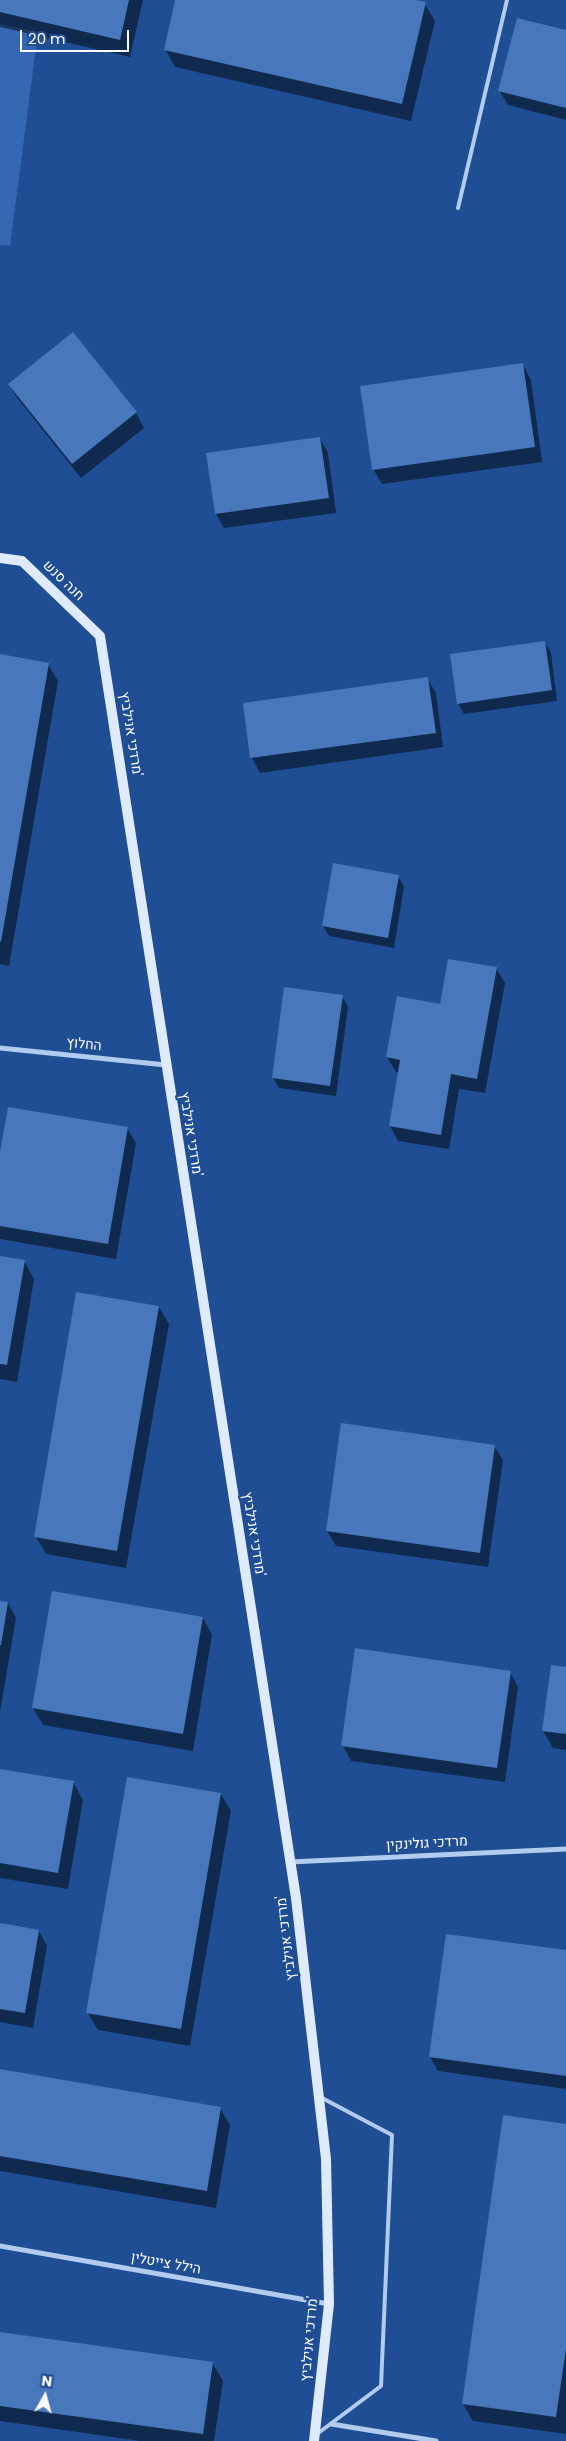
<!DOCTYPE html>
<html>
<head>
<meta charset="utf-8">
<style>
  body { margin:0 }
  #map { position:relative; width:566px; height:2441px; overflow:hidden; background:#1f4e94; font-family:Poppins,sans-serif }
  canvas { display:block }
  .north { position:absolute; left:20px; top:2371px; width:50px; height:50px; -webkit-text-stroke:4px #1f4e94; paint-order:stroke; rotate:7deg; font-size:14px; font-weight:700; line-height:20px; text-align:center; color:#fff }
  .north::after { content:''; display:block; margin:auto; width:18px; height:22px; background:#fff; clip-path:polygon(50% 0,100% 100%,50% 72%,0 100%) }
  .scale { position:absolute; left:20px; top:30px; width:109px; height:22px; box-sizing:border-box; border:2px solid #fff; border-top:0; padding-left:6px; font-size:15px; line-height:18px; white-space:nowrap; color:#fff; -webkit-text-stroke:4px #1f4e94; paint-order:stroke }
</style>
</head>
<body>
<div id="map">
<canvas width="566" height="2441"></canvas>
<div class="north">N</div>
<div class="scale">20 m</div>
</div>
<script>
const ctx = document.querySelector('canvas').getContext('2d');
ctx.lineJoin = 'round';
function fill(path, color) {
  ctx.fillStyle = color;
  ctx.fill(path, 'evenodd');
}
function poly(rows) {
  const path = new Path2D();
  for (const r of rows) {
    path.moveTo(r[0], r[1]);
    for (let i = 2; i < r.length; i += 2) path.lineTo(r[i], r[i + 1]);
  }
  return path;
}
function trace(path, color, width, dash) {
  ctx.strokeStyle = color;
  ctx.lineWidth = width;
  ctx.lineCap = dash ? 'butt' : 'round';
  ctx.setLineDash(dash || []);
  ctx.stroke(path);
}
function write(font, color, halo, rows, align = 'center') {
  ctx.font = font + ' Poppins,Heebo,sans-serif';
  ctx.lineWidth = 5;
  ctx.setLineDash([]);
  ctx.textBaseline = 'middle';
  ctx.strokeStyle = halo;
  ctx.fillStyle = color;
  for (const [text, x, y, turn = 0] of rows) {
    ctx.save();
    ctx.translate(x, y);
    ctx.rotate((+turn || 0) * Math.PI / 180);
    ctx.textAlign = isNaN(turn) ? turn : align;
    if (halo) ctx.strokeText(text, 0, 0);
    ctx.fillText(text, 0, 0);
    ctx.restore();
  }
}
fill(poly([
  [0,24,38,32,10,246,0,245]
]), '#3468b2');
fill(poly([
  [0,0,143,0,130,57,0,27],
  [177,0,410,0,425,4,435,21,411,121,175,67,165,49],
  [566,32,566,120,508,105,499,90],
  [73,334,136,413,144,428,81,478,18,399,9,385],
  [523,365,531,380,542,462,382,484,373,469],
  [320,439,328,453,336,513,224,528,216,514],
  [545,642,551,653,557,701,464,714,458,703],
  [0,656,48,664,58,681,9,966,0,964],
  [427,678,436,693,443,747,260,773,252,758,244,704],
  [398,876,404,887,394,948,329,936,323,926],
  [496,968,505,983,485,1093,459,1089,449,1149,398,1141,390,1126,399,1072,396,1072,387,1057,441,1005],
  [342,996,348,1007,336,1096,279,1088,273,1078],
  [127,1128,136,1143,116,1259,0,1239,0,1159],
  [0,1257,24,1261,34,1279,17,1382,0,1379],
  [159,1307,169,1324,126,1568,46,1554,36,1537],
  [494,1446,503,1460,488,1567,336,1546,327,1531],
  [0,1602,8,1603,16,1618,0,1712],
  [203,1618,212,1635,193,1751,43,1725,33,1708],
  [566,1668,566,1750,553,1748,543,1731],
  [510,1672,518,1687,505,1782,351,1761,343,1746],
  [0,1770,73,1782,83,1800,68,1889,0,1878],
  [221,1794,231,1811,190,2046,98,2030,88,2013],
  [0,1924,39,1931,47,1946,33,2028,0,2022],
  [566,1952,566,2089,438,2071,430,2057],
  [0,2071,220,2108,230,2125,216,2208,0,2171],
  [566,2125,566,2434,473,2421,463,2404],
  [0,2334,213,2364,223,2381,214,2441,140,2441,0,2421]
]), '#0007');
fill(poly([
  [0,0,129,0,120,40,0,12],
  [175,0,415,0,426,2,402,104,164,50],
  [517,18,566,30,566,108,498,91],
  [73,332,137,412,72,464,8,384],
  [523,363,535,447,372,470,360,386],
  [320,437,329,498,215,514,206,453],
  [545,641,552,690,457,704,450,654],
  [0,654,49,663,1,942,0,941],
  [428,677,436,733,250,758,243,703],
  [333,863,399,875,388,938,322,926],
  [448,959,497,967,477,1079,451,1074,441,1135,389,1126,400,1060,386,1057,397,996,440,1004],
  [284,987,343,995,330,1086,272,1078],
  [8,1107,128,1127,108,1244,0,1226,0,1152],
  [0,1256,25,1260,7,1365,0,1364],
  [76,1292,159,1306,117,1551,34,1537],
  [341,1423,495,1445,480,1553,326,1531],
  [52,1591,203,1617,183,1734,32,1708],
  [0,1601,8,1602,1,1645,0,1645],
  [355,1648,511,1671,497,1768,341,1746],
  [551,1665,566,1667,566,1734,542,1731],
  [0,1769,74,1781,58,1873,0,1863],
  [127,1777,221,1793,181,2029,86,2013],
  [0,1923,39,1930,25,2013,0,2009],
  [446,1934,566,1950,566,2076,429,2057],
  [0,2069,221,2107,207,2191,0,2156],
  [503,2115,566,2124,566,2349,556,2417,462,2404],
  [0,2332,213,2362,203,2434,0,2406]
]), '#4877bb');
trace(poly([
  [458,208,507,0],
  [317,2434,381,2386,392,2135,322,2098]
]), '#b2cbee', 4);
trace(poly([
  [0,1048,166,1065],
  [290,1862,566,1849],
  [0,2246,329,2304],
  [331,2424,436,2441]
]), '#b2cbee', 5);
trace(poly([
  [0,558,22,561,100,636,296,1898,326,2159,329,2304,314,2441]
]), '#dfeafa', 10);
write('14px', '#fff', '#1f4e94', [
  ["חנה סנש",63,581,44],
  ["מרדכי אנילביץ'",130,734,81],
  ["החלוץ",84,1045,6],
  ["מרדכי אנילביץ'",190,1134,81],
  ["מרדכי אנילביץ'",253,1534,81],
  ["מרדכי גולינקין",427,1844,-3],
  ["מרדכי אנילביץ'",287,1938,-97],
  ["הילל צייטלין",166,2264,10],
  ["מרדכי אנילביץ'",310,2339,-85]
]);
</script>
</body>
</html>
